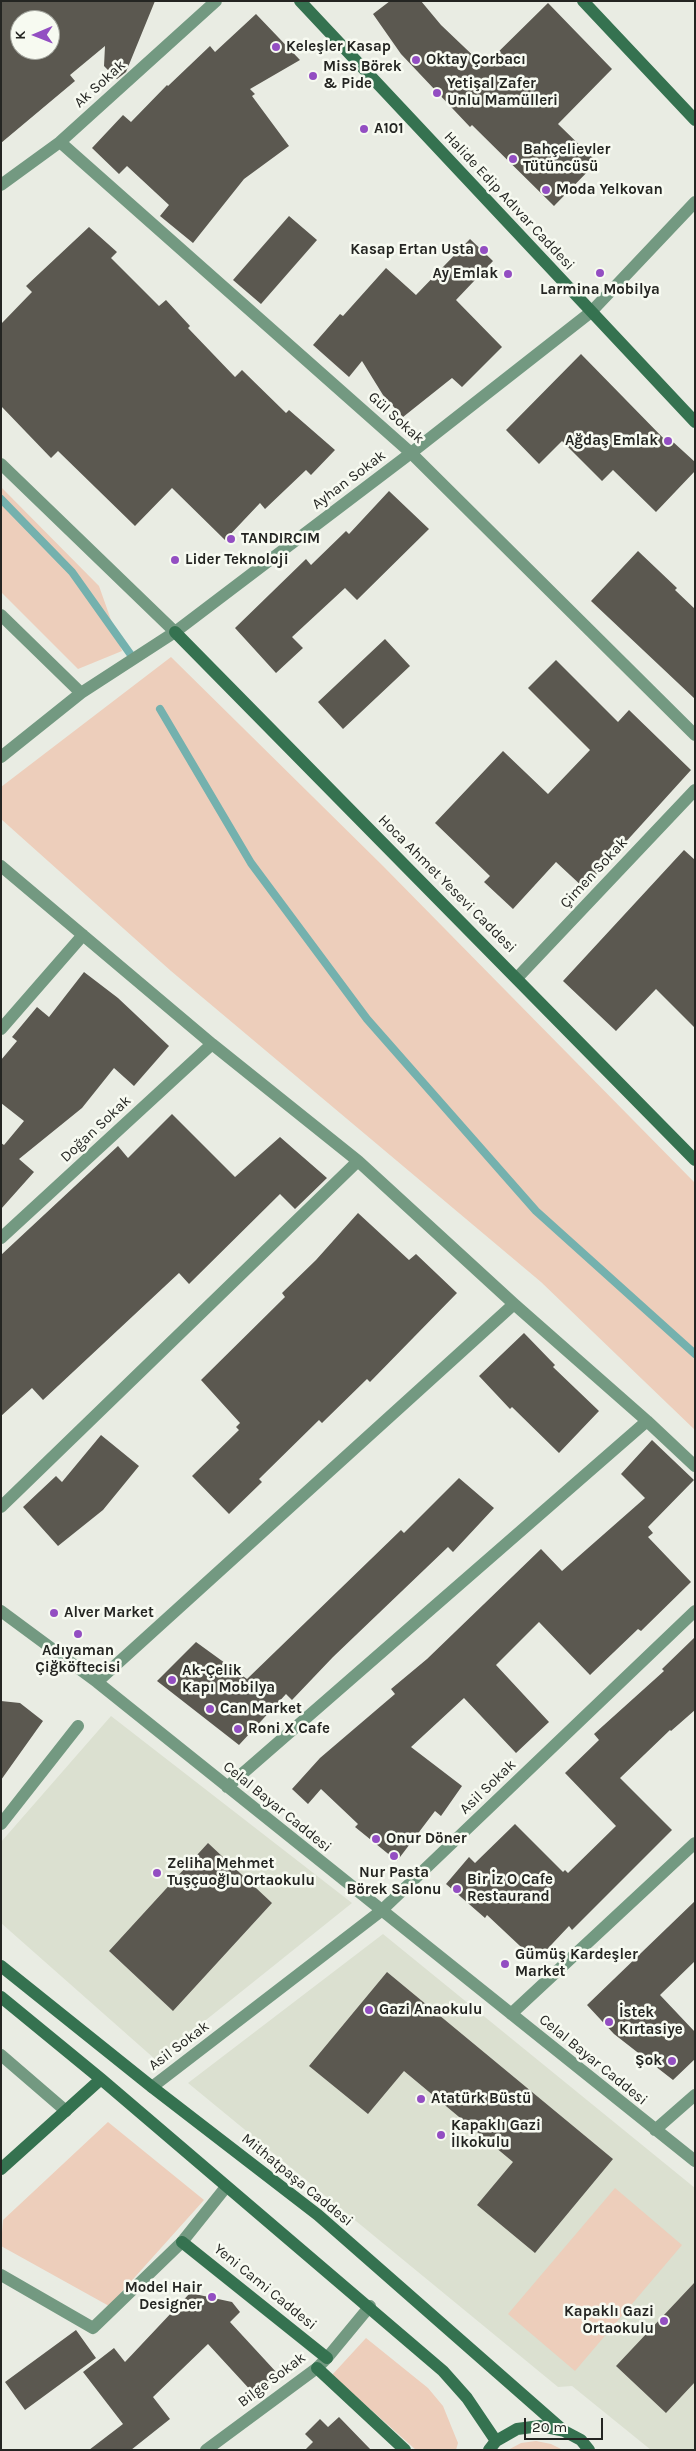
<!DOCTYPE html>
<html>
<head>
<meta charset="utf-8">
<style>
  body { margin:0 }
  #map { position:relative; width:696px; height:2451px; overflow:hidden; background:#e9ece3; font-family:Karla,sans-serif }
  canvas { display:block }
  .frame { position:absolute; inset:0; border:2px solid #242522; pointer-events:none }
  .north { position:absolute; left:10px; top:10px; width:50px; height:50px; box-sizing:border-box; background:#f7faf1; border:1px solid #a3a59e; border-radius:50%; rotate:269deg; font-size:14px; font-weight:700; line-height:20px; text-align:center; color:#242522 }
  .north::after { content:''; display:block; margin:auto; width:18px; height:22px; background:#934ec2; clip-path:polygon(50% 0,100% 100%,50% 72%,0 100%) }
  .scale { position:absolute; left:524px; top:2418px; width:79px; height:22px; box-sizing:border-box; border:2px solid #242522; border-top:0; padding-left:6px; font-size:15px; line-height:18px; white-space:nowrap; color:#242522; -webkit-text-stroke:4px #f7faf1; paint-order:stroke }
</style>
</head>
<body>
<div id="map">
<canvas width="696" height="2451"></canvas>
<div class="frame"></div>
<div class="north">K</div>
<div class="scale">20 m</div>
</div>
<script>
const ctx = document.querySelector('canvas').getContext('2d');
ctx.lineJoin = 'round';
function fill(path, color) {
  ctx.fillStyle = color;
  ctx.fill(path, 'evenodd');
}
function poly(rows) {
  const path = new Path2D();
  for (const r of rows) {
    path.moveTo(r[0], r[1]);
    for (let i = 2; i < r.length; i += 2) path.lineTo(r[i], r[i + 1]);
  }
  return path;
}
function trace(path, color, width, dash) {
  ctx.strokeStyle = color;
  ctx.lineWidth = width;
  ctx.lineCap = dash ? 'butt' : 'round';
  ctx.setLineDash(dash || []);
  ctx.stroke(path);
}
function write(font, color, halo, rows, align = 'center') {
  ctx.font = font + ' Karla,sans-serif';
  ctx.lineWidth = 5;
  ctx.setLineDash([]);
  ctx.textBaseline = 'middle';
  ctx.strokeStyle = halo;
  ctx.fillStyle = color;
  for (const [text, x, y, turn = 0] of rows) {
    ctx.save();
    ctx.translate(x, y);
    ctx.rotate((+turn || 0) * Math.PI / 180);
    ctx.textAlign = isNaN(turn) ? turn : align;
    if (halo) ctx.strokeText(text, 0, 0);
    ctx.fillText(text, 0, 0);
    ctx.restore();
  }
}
fill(poly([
  [111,1716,352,1903,156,2060,1,1923,1,1842],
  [383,1934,695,2188,695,2450,651,2450,572,2386,558,2387,188,2083]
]), '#dbe0d0');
fill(poly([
  [1,487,99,586,122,651,78,669,1,592],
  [171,657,383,866,695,1183,695,1430,541,1282,171,971,1,819,1,787],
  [108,2122,204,2200,109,2306,1,2246,3,2220],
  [615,2188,682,2245,575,2371,508,2314],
  [366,2338,428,2388,443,2406,458,2443,456,2450,416,2450,332,2375],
  [536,2441,551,2444,563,2450,508,2450,521,2443]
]), '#edcebb');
trace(poly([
  [1,499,72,572,131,655],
  [160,709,251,863,367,1019,536,1211,695,1354]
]), '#74b1ae', 8);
fill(poly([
  [1,1,155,1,126,72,117,79,104,66,105,46,70,75,75,81,1,143],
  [20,20,50,20,50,50,20,50],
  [390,1,421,1,441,25,484,66,548,3,612,69,558,124,597,162,554,206,472,125,470,127,401,54,373,14],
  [256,14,300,60,250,89,255,94,252,96,289,146,244,179,193,243,160,216,169,205,127,166,119,174,92,148,123,115,131,122,167,85,168,86,210,46,215,52],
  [289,216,317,240,261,304,233,280],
  [89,227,117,252,111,258,159,306,166,300,190,326,188,328,235,377,242,370,286,413,289,410,335,450,311,475,306,470,265,509,260,503,225,540,172,488,135,526,58,451,51,458,1,406,1,324,32,292,26,286],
  [470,239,493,261,456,300,502,347,462,387,452,378,403,417,383,395,362,361,349,377,313,345,340,314,343,316,386,268,416,295],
  [581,354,669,444,672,441,695,462,695,471,656,512,613,470,602,481,562,441,539,464,506,430],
  [389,491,429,529,357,600,345,588,292,637,303,648,276,673,235,628,306,559,311,565,346,531,349,534],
  [638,551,677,588,675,590,695,609,695,699,591,601],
  [385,639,410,666,343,729,318,702],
  [556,660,618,722,629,710,691,770,584,888,556,862,513,909,484,882,490,876,435,823,503,751,548,794,590,750,528,688],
  [684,850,695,860,695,1028,656,989,616,1031,563,981],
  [84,972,118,998,169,1046,134,1086,114,1068,82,1108,19,1159,34,1172,1,1209,1,1143,4,1145,24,1121,1,1103,1,1060,17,1041,12,1037,37,1007,49,1017],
  [172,1114,235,1177,280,1137,327,1178,295,1209,280,1194,189,1284,179,1273,43,1400,32,1388,1,1416,1,1255,118,1146,128,1158],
  [358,1213,409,1260,416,1254,457,1293,370,1382,367,1379,322,1423,319,1420,259,1479,262,1482,229,1514,192,1476,239,1430,236,1427,240,1423,201,1380,285,1297,282,1293,316,1260],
  [524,1333,555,1365,553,1367,599,1411,559,1453,512,1407,510,1409,479,1376],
  [101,1435,139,1466,103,1510,58,1546,23,1507,56,1476,62,1482],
  [652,1440,694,1480,648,1527,653,1533,648,1537,691,1582,641,1631,638,1629,590,1675,539,1622,496,1665,549,1722,516,1753,464,1698,411,1747,462,1786,441,1816,435,1811,397,1861,355,1827,358,1824,321,1789,308,1804,292,1789,320,1758,395,1694,391,1689,427,1659,541,1549,562,1571,645,1498,621,1474],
  [459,1478,494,1508,453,1552,448,1547,333,1657,292,1700,286,1694,239,1745,157,1681,196,1642,247,1679,401,1530,404,1533],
  [695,1637,695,1710,671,1731,670,1730,620,1778,672,1830,572,1930,569,1926,536,1961,487,1915,485,1918,446,1884,469,1857,475,1863,515,1824,563,1872,565,1870,568,1873,616,1826,565,1773,599,1740,594,1734,664,1671,662,1669],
  [1,1701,20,1703,43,1721,1,1780],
  [208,1843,272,1903,173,2011,109,1951],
  [695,1901,695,1961,660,1995,695,2032,695,2059,673,2080,614,2034,587,2005],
  [387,1972,613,2159,535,2253,477,2205,513,2162,404,2071,368,2114,309,2066],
  [695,2282,695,2382,666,2413,616,2366],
  [190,2293,232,2302,240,2312,230,2322,277,2373,254,2394,208,2344,153,2397,170,2419,131,2450,89,2450,123,2424,83,2372,114,2348,125,2362],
  [76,2330,96,2358,25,2410,5,2382],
  [339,2417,371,2450,305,2450,313,2442,305,2434,320,2419,328,2427]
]), '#5b5850');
trace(poly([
  [1,1824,78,1726]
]), '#739981', 12);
trace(poly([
  [60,142,411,453,695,735],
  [1,185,60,142,216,1],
  [1,464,175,632],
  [1,615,81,693],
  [1,757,81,693,175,632,411,453,591,312,695,202],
  [1,866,212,1044,358,1161,514,1304,647,1421,695,1466],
  [517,978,695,790],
  [1,1029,83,935],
  [1,1238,212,1044],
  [1,1507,358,1161],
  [1,1611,97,1682,695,2161],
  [97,1682,514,1304],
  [227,1787,647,1421],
  [511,2014,695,1843],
  [1,2055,66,2111],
  [152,2087,381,1911,695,1611],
  [655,2130,695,2095],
  [1,2275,93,2328,182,2242,226,2187],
  [206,2450,317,2368,327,2358,370,2306]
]), '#739981', 12);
trace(poly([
  [300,1,695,422],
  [583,1,695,120],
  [175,632,695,1160],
  [1,1966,152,2087,318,2215,564,2431],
  [1,1997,101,2079,443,2371,467,2398,496,2441],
  [1,2169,101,2079],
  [182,2242,327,2358],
  [317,2368,405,2450],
  [489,2450,496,2441,517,2429,540,2426,564,2431,581,2440,589,2450]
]), '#357250', 12);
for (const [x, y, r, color] of [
  [276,47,5,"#934ec2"],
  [416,60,5,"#934ec2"],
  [313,76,5,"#934ec2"],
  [437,93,5,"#934ec2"],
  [364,129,5,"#934ec2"],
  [513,159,5,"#934ec2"],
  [546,190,5,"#934ec2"],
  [484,250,5,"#934ec2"],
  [600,273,5,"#934ec2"],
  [508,274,5,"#934ec2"],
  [668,441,5,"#934ec2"],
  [231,539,5,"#934ec2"],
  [175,560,5,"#934ec2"],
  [54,1613,5,"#934ec2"],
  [78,1634,5,"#934ec2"],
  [172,1680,5,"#934ec2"],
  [210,1709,5,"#934ec2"],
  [238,1729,5,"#934ec2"],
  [376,1839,5,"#934ec2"],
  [394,1856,5,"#934ec2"],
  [157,1873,5,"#934ec2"],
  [457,1889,5,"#934ec2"],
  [505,1964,5,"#934ec2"],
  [369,2010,5,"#934ec2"],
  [609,2022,5,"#934ec2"],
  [672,2061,5,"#934ec2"],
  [421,2099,5,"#934ec2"],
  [441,2135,5,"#934ec2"],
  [212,2297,5,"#934ec2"],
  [664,2321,5,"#934ec2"]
]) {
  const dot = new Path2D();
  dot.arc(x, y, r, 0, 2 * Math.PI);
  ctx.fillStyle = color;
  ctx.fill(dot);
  trace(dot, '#f7faf1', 2);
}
write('bold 15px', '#242522', '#f7faf1', [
  ["Keleşler Kasap",286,47],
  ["Oktay Çorbacı",426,60],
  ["Miss Börek",323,67],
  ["& Pide",323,84],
  ["Yetişal Zafer",447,84],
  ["Unlu Mamülleri",447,101],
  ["A101",374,129],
  ["Bahçelievler",523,150],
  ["Tütüncüsü",523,167],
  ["Moda Yelkovan",556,190],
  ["Kasap Ertan Usta",474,250,"right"],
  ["Ay Emlak",498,274,"right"],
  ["Larmina Mobilya",600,290,"center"],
  ["Ağdaş Emlak",658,441,"right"],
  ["TANDIRCIM",241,539],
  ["Lider Teknoloji",185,560],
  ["Alver Market",64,1613],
  ["Adıyaman",78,1651,"center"],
  ["Çiğköftecisi",78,1668,"center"],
  ["Ak-Çelik",182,1671],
  ["Kapı Mobilya",182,1688],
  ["Can Market",220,1709],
  ["Roni X Cafe",248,1729],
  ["Onur Döner",386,1839],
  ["Zeliha Mehmet",167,1864],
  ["Tuşçuoğlu Ortaokulu",167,1881],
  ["Nur Pasta",394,1873,"center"],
  ["Börek Salonu",394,1890,"center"],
  ["Bir İz O Cafe",467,1880],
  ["Restaurand",467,1897],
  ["Gümüş Kardeşler",515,1955],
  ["Market",515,1972],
  ["Gazi Anaokulu",379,2010],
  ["İstek",619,2013],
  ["Kırtasiye",619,2030],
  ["Şok",662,2061,"right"],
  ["Atatürk Büstü",431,2099],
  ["Kapaklı Gazi",451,2126],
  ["İlkokulu",451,2143],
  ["Model Hair",202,2288,"right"],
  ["Designer",202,2305,"right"],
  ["Kapaklı Gazi",654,2312,"right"],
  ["Ortaokulu",654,2329,"right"]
], 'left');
write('15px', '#242522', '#f7faf1', [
  ["Ak Sokak",100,84,-42],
  ["Halide Edip Adıvar Caddesi",509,201,47],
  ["Gül Sokak",396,418,42],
  ["Ayhan Sokak",349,480,-37],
  ["Çimen Sokak",594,873,-47],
  ["Hoca Ahmet Yesevi Caddesi",447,884,45],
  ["Doğan Sokak",96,1129,-43],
  ["Asil Sokak",488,1787,-44],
  ["Celal Bayar Caddesi",277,1807,39],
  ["Asil Sokak",179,2046,-37],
  ["Celal Bayar Caddesi",593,2060,39],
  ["Mithatpaşa Caddesi",297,2180,39],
  ["Yeni Cami Caddesi",265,2287,39],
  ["Bilge Sokak",272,2380,-37]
]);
</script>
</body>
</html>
